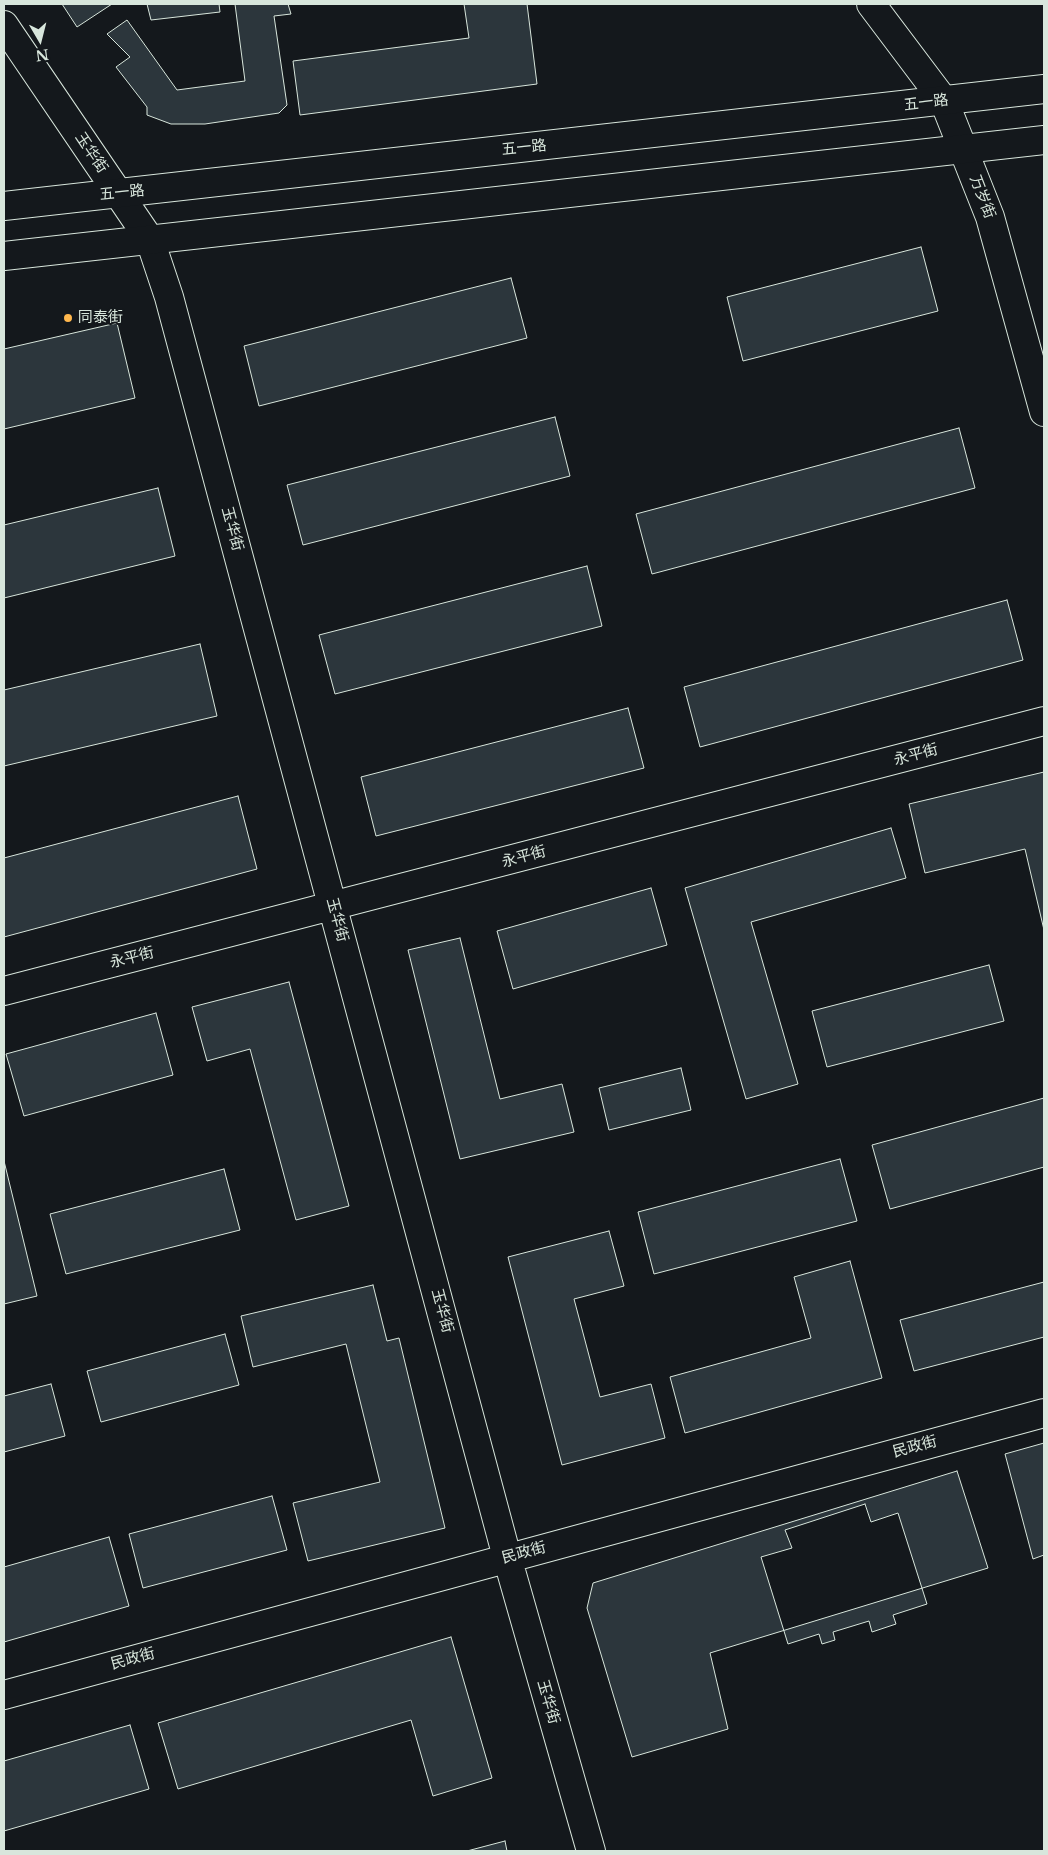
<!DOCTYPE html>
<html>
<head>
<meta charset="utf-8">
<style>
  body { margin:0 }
  #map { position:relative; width:1048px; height:1855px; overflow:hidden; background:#14181c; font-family:"Libre Baskerville",serif }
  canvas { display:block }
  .frame { position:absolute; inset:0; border:5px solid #d8e6dc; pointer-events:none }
  .north { position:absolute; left:15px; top:15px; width:50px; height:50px; -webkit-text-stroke:4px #14181c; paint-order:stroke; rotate:172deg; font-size:14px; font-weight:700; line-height:20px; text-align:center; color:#d8e6dc }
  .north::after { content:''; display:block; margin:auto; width:18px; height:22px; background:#d8e6dc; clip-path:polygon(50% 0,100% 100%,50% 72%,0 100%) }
</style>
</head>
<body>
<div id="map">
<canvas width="1048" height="1855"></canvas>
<div class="frame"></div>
<div class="north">N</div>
</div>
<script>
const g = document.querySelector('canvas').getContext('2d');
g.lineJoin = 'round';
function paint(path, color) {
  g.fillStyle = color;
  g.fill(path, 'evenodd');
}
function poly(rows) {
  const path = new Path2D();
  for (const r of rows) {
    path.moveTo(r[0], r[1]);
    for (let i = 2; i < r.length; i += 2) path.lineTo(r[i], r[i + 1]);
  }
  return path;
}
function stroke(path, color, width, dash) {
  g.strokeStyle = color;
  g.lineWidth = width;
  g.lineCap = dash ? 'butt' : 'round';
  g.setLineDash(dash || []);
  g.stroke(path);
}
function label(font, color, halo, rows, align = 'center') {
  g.font = font + ' "Libre Baskerville","Noto Sans SC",serif';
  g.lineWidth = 4;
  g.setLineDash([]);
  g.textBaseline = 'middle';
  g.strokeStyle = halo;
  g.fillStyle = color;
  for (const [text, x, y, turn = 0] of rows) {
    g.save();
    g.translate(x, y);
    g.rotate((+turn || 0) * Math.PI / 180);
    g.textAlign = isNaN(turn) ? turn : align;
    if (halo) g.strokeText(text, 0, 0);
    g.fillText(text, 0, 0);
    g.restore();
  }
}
const building = poly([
  [62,4,112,4,77,27,62,4],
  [147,4,219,4,220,12,151,20,147,4],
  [235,4,288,4,291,14,274,16,287,105,279,113,205,124,171,124,147,115,147,107,116,67,130,57,107,34,127,20,177,90,245,81,235,4],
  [464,4,527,4,537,84,300,115,293,61,469,38,464,4],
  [921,247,938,311,743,361,727,297,921,247],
  [511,278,527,338,259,406,244,346,511,278],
  [117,323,135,398,4,429,4,349,117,323],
  [555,417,570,476,303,545,287,485,555,417],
  [959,428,975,488,652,574,636,514,959,428],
  [158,488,175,556,4,598,4,525,158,488],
  [587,566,602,626,335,694,319,635,587,566],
  [1007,600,1023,660,700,747,684,687,1007,600],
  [200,644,217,716,4,766,4,690,200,644],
  [628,708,644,768,376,836,361,777,628,708],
  [1044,772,1044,930,1025,849,925,873,909,804,1044,772],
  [238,796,257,869,4,937,4,858,238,796],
  [891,828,906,878,751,922,798,1084,746,1099,685,888,891,828],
  [651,888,667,945,513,989,497,931,651,888],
  [460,938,500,1099,562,1084,574,1132,460,1159,408,950,460,938],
  [989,965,1004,1021,827,1067,812,1011,989,965],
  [289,982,349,1206,296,1220,250,1049,207,1061,192,1007,289,982],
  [156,1013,173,1075,24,1116,6,1054,156,1013],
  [681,1068,691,1110,609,1130,599,1088,681,1068],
  [1044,1098,1044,1167,890,1209,872,1145,1044,1098],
  [840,1159,857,1221,654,1274,638,1212,840,1159],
  [4,1161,37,1296,4,1304,4,1161],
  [224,1169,240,1230,66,1274,50,1214,224,1169],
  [609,1231,624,1286,574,1299,600,1397,651,1384,665,1438,562,1465,508,1257,609,1231],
  [850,1261,882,1378,685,1433,670,1377,811,1338,794,1277,850,1261],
  [1044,1282,1044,1337,914,1371,900,1320,1044,1282],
  [373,1285,387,1341,399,1338,445,1528,308,1561,293,1503,380,1482,346,1344,253,1367,241,1316,373,1285],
  [225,1334,239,1385,101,1422,87,1371,225,1334],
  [51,1384,65,1436,4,1452,4,1396,51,1384],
  [1044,1443,1044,1555,1033,1559,1005,1454,1044,1443],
  [957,1471,988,1568,710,1653,728,1729,632,1757,587,1608,593,1583,957,1471],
  [272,1496,287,1550,143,1588,129,1534,272,1496],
  [865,1504,871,1522,898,1513,927,1604,893,1615,896,1624,872,1632,869,1621,833,1632,835,1640,822,1644,819,1634,788,1644,761,1557,792,1548,785,1530,865,1504],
  [109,1537,129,1606,4,1642,4,1567,109,1537],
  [451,1637,492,1778,433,1796,411,1720,178,1789,158,1723,451,1637],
  [130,1725,149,1789,4,1831,4,1761,130,1725],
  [505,1841,507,1851,467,1851,505,1841]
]);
const minor = poly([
  [4,25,150,240,169,297,507,1557,591,1851],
  [4,991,1044,721],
  [4,1695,1044,1413]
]);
const tertiary = poly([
  [871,4,944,101,990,217,1044,412]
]);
const secondary = poly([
  [4,206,1044,89],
  [4,256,1044,140]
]);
const markers = [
  [68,318,5,"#ffb74d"]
];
const streetNames = [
  ["五一路",926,103,-7],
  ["五一路",524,148,-6],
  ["玉华街",91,153,56],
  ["五一路",122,193,-6],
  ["万岁街",982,197,69],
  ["玉华街",232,529,75],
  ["永平街",916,755,-15],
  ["永平街",524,857,-15],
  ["玉华街",337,920,75],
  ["永平街",132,958,-14],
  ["玉华街",442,1311,75],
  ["民政街",915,1447,-15],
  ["民政街",524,1553,-15],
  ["民政街",133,1659,-15],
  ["玉华街",548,1702,74]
];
const poiNames = [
  ["同泰街",78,318]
];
paint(building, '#2c363c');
stroke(building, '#d8e6dc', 1);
stroke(minor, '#d8e6dc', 30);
stroke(tertiary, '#d8e6dc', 30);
stroke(secondary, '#d8e6dc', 30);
stroke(minor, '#14181c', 28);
stroke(tertiary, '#14181c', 28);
stroke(secondary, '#14181c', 28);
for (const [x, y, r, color] of markers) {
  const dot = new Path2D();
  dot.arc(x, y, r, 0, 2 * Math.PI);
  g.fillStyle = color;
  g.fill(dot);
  stroke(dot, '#14181c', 2);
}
label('15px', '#d8e6dc', '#14181c', streetNames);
label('15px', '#d8e6dc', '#14181c', poiNames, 'left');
</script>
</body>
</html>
